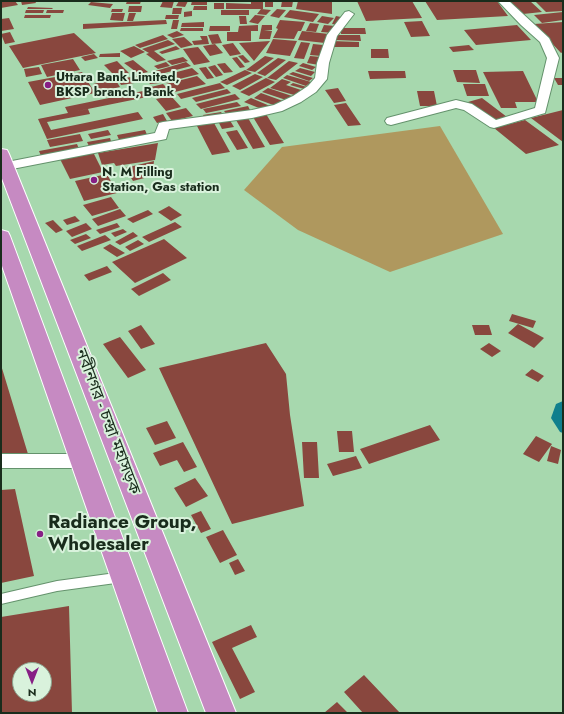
<!DOCTYPE html>
<html>
<head>
<meta charset="utf-8">
<style>
  body { margin:0 }
  #map { position:relative; width:564px; height:714px; overflow:hidden; background:#a7d8ae; font-family:Jost,sans-serif }
  canvas { display:block }
  .frame { position:absolute; inset:0; border:2px solid #192c1c; pointer-events:none }
  .north { position:absolute; left:12px; top:662px; width:40px; height:40px; box-sizing:border-box; background:#d9f2dc; border:1px solid #8ca38f; border-radius:50%; rotate:180deg; font-size:11px; font-weight:700; line-height:16px; text-align:center; color:#192c1c }
  .north::after { content:''; display:block; margin:auto; width:14px; height:18px; background:#871f85; clip-path:polygon(50% 0,100% 100%,50% 72%,0 100%) }
</style>
</head>
<body>
<div id="map">
<canvas width="564" height="714"></canvas>
<div class="frame"></div>
<div class="north">N</div>
</div>
<script>
const g = document.querySelector('canvas').getContext('2d');
g.lineJoin = 'round';
function paint(path, color) {
  g.fillStyle = color;
  g.fill(path, 'evenodd');
}
function poly(rows) {
  const path = new Path2D();
  for (const r of rows) {
    path.moveTo(r[0], r[1]);
    for (let i = 2; i < r.length; i += 2) path.lineTo(r[i], r[i + 1]);
  }
  return path;
}
function stroke(path, color, width, dash) {
  g.strokeStyle = color;
  g.lineWidth = width;
  g.lineCap = dash ? 'butt' : 'round';
  g.setLineDash(dash || []);
  g.stroke(path);
}
function label(font, color, halo, rows, align = 'center') {
  g.font = font + ' Jost,"Noto Sans Bengali",sans-serif';
  g.lineWidth = 4;
  g.setLineDash([]);
  g.textBaseline = 'middle';
  g.strokeStyle = halo;
  g.fillStyle = color;
  for (const [text, x, y, turn = 0] of rows) {
    g.save();
    g.translate(x, y);
    g.rotate((+turn || 0) * Math.PI / 180);
    g.textAlign = isNaN(turn) ? turn : align;
    if (halo) g.strokeText(text, 0, 0);
    g.fillText(text, 0, 0);
    g.restore();
  }
}
const green = poly([
  [440,126,503,234,390,272,298,230,244,190,282,147]
]);
const water = poly([
  [563,401,563,433,560,432,551,418,556,404]
]);
const building = poly([
  [1,1,15,1,18,5,1,8],
  [21,1,35,1,36,3,22,5],
  [127,1,141,1,140,4,126,4],
  [163,1,174,1,172,8,160,7],
  [179,1,188,1,185,7,176,6],
  [192,1,207,1,207,5,191,5],
  [251,1,263,1,263,9,226,9,226,3,251,4],
  [265,1,273,1,273,7,265,7],
  [282,1,293,1,292,7,281,7],
  [298,1,332,1,332,14,296,9],
  [357,1,412,1,422,18,366,21],
  [425,1,497,1,508,16,437,20],
  [508,1,530,1,542,12,523,14],
  [535,1,563,1,563,11,546,12],
  [91,2,113,4,110,8,88,5],
  [214,3,224,3,224,9,214,9],
  [129,6,142,6,141,12,128,12],
  [194,6,207,6,207,10,193,10],
  [28,7,53,8,52,9,27,9],
  [173,8,182,8,181,14,172,14],
  [112,9,123,9,122,12,111,12],
  [261,9,271,10,266,15,257,14],
  [277,9,286,10,279,18,270,16],
  [26,10,44,10,43,13,25,13],
  [47,10,64,10,63,13,46,13],
  [221,10,249,10,249,15,221,15],
  [290,10,319,14,313,22,284,17],
  [192,11,192,16,184,17,184,12],
  [563,12,563,20,542,23,534,15],
  [112,13,125,13,123,21,110,20],
  [129,13,136,13,133,21,127,21],
  [25,15,51,15,50,18,24,18],
  [166,15,179,15,178,19,165,19],
  [255,15,265,16,258,24,249,22],
  [239,16,246,16,247,24,240,24],
  [322,16,334,18,328,24,317,22],
  [336,16,341,17,338,25,332,24],
  [9,18,14,29,1,31,1,19],
  [166,20,167,24,83,29,83,24],
  [173,20,179,20,177,29,171,29],
  [280,20,305,22,301,31,298,31,294,39,273,38,278,29,276,28],
  [422,21,430,36,411,37,404,22],
  [204,22,204,27,181,27,182,23],
  [563,22,563,52,561,53,534,24],
  [310,23,319,24,316,32,306,31],
  [258,25,258,31,251,31,251,41,227,41,227,32,238,32,239,26],
  [262,25,272,25,272,30,264,30,272,31,270,39,259,39],
  [324,25,335,26,333,33,321,32],
  [517,25,531,40,476,45,464,30],
  [210,26,230,26,230,31,209,31],
  [181,28,203,28,203,31,180,31],
  [340,28,365,28,366,34,341,34],
  [177,31,184,35,173,38,167,35],
  [302,31,329,34,325,43,298,40],
  [10,32,15,42,5,44,1,34],
  [74,33,96,53,23,68,9,46],
  [218,34,222,43,212,44,208,35],
  [163,35,168,39,140,48,135,45],
  [335,35,360,35,361,41,335,40],
  [200,36,207,36,209,44,194,45,192,41,202,40],
  [184,37,193,45,181,48,172,39],
  [273,39,297,41,290,56,266,53],
  [168,40,175,44,154,51,166,60,157,62,146,54,149,53,142,49],
  [270,41,254,61,239,43],
  [332,41,359,42,359,47,332,47],
  [301,42,310,43,304,59,294,58],
  [233,43,241,54,230,56,222,45],
  [215,44,223,53,210,56,203,46],
  [313,44,323,45,321,56,310,55],
  [469,45,474,50,453,52,449,47],
  [134,46,145,52,131,58,120,51],
  [176,46,180,49,162,54,159,52],
  [198,47,210,62,194,65,183,49],
  [371,49,388,49,389,58,371,58],
  [120,53,120,57,99,57,100,54],
  [94,54,98,58,85,61,81,57],
  [243,55,250,62,245,63,238,56],
  [265,56,274,58,255,72,246,70],
  [310,56,321,57,319,65,307,63],
  [183,57,188,61,172,65,167,61],
  [237,57,245,67,240,68,232,58],
  [278,58,286,60,265,76,257,73],
  [73,59,80,70,47,77,41,65],
  [133,60,148,72,139,74,124,63],
  [117,61,129,73,116,77,104,65],
  [289,61,298,63,276,80,267,78],
  [166,62,170,66,158,69,154,66],
  [186,62,191,66,157,75,152,72],
  [225,63,233,72,224,73,217,64],
  [303,63,316,67,312,70,299,66],
  [215,65,223,75,216,77,208,67],
  [39,67,42,74,26,77,24,69],
  [206,67,214,78,207,79,199,68],
  [192,68,199,74,164,83,158,77],
  [300,68,315,72,311,76,295,71],
  [245,70,252,73,227,85,220,82],
  [453,70,476,70,480,83,457,82],
  [368,71,405,71,406,78,370,79],
  [523,71,538,102,515,102,517,108,501,108,483,72],
  [82,72,95,93,40,105,28,82],
  [293,72,313,78,309,81,289,74],
  [151,74,160,83,150,84,148,81,121,85,118,79],
  [255,74,263,77,240,90,232,86],
  [287,75,311,82,306,86,283,78],
  [197,76,206,84,175,92,166,84],
  [266,78,275,82,249,96,240,92],
  [554,78,563,78,563,85,558,85],
  [115,79,120,87,98,92,93,84],
  [282,79,291,82,286,85,301,90,294,95,270,88],
  [220,83,225,88,181,99,177,94],
  [293,83,307,87,304,89,290,85],
  [163,84,171,92,159,95,151,87],
  [463,84,485,84,489,96,467,96],
  [268,88,292,96,286,100,262,92],
  [338,88,346,101,334,103,325,90],
  [227,89,231,93,196,102,192,98],
  [148,90,152,96,68,113,65,107],
  [417,91,434,91,437,106,420,106],
  [261,93,283,101,276,106,254,98],
  [235,94,240,99,201,109,196,104],
  [171,96,181,107,166,111,156,99],
  [251,98,270,106,264,110,244,102],
  [482,98,507,117,492,121,468,102],
  [237,102,241,106,206,113,203,109],
  [346,103,361,125,348,126,334,105],
  [248,106,251,112,228,116,224,111],
  [186,108,193,116,172,121,166,113],
  [88,109,90,114,47,122,51,130,138,112,143,119,47,139,38,119],
  [563,110,563,142,531,118],
  [221,112,224,116,205,120,203,115],
  [163,114,167,121,157,123,153,117],
  [266,114,284,143,270,145,253,117],
  [248,118,265,147,253,149,236,120],
  [229,119,234,127,222,129,218,121],
  [525,120,559,145,526,154,494,128],
  [214,123,230,152,212,155,197,126],
  [108,130,111,135,91,139,88,134],
  [145,130,148,137,120,142,117,135],
  [237,130,248,148,237,150,226,132],
  [80,134,83,141,50,147,47,140],
  [110,138,112,144,90,148,87,142],
  [158,143,155,160,116,166,114,163,102,165,98,153],
  [77,144,79,149,41,156,39,151],
  [93,152,103,172,70,179,60,159],
  [154,161,153,169,156,175,133,181,125,168],
  [107,174,117,193,84,201,75,181],
  [111,197,119,208,92,216,83,205],
  [169,206,182,215,171,221,158,212],
  [120,209,126,216,98,226,92,219],
  [148,210,153,214,133,223,127,219],
  [75,216,80,221,67,225,63,220],
  [53,220,63,230,56,233,45,223],
  [175,222,182,227,149,242,142,237],
  [86,223,92,229,72,237,66,231],
  [117,223,120,227,100,234,96,230],
  [123,229,127,232,115,237,111,233],
  [133,232,138,236,120,245,115,242],
  [86,234,91,238,75,244,70,240],
  [105,235,111,240,82,251,77,246],
  [164,239,187,258,135,283,112,262],
  [138,240,144,244,130,251,125,247],
  [110,244,125,253,117,257,103,248],
  [107,266,112,272,89,281,84,275],
  [163,273,171,280,139,296,131,289],
  [512,314,536,321,533,328,509,321],
  [518,324,544,338,534,348,508,333],
  [141,325,155,344,141,349,128,331],
  [472,325,489,325,492,335,475,335],
  [120,337,146,370,128,378,103,344],
  [266,343,286,374,290,415,304,506,232,524,159,368],
  [489,343,501,351,492,357,480,349],
  [1,365,28,454,1,454],
  [532,369,544,376,538,382,525,375],
  [167,421,176,438,155,445,146,428],
  [430,425,440,440,369,464,360,449],
  [337,431,352,431,354,452,339,452],
  [536,436,552,444,539,462,523,454],
  [183,442,197,467,184,472,177,460,160,466,153,453],
  [302,442,317,442,319,478,304,478],
  [551,446,561,450,558,464,547,461],
  [356,456,362,468,333,476,327,464],
  [195,478,208,496,186,507,174,488],
  [15,489,34,576,1,583,1,490],
  [201,511,211,529,201,533,191,515],
  [223,530,237,555,220,563,206,537],
  [238,559,245,571,235,575,229,563],
  [69,606,72,713,1,713,1,617],
  [20,670,44,670,44,694,20,694],
  [251,625,257,637,232,648,255,692,240,699,212,642],
  [364,675,400,713,363,713,344,692],
  [337,702,348,713,324,713]
]);
const service = poly([
  [123,572,127,574,129,577,127,580,123,582,57,591,1,604,1,594,57,581,123,572]
]);
const minor = poly([
  [498,1,509,1,549,38,559,58,545,113,494,128,490,127,464,110,456,108,391,125,387,124,385,121,387,118,456,100,472,104,496,120,535,108,547,58,540,42,521,25,498,1],
  [349,11,354,14,337,36,329,63,327,79,316,92,301,102,282,111,252,118,169,129,166,139,161,140,7,170,1,167,2,163,7,162,155,133,159,123,163,122,252,110,274,105,293,96,308,86,315,78,317,63,327,35,345,12,349,11],
  [1,454,82,454,89,456,92,461,89,466,82,468,1,468,1,454]
]);
const trunk = poly([
  [1,149,7,150,9,154,236,713,206,713,1,176,1,149],
  [1,230,8,232,10,236,188,713,158,713,1,263,1,230]
]);
const markers = [
  [48,85,4,"#871f85"],
  [94,180,4,"#871f85"],
  [40,534,4,"#871f85"]
];
const farPoinames = [
  ["Uttara Bank Limited,",56,78],
  ["BKSP branch, Bank",56,93],
  ["N. M Filling",102,173],
  ["Station, Gas station",102,188]
];
const streetNames = [
  ["নবীনগর - চন্দ্রা মহাসড়ক",107,422,69]
];
const nearPoinames = [
  ["Radiance Group,",48,523],
  ["Wholesaler",48,545]
];
paint(green, '#af985e');
paint(water, '#107f8d');
paint(building, '#89473e');
stroke(service, '#64926c', 2);
stroke(minor, '#64926c', 2);
stroke(trunk, '#fff', 2);
paint(service, '#fff');
paint(minor, '#fff');
paint(trunk, '#c68ac2');
for (const [x, y, r, color] of markers) {
  const dot = new Path2D();
  dot.arc(x, y, r, 0, 2 * Math.PI);
  g.fillStyle = color;
  g.fill(dot);
  stroke(dot, '#d9f2dc', 1.5);
}
label('bold 13px', '#192c1c', '#d9f2dc', farPoinames, 'left');
label('16px', '#192c1c', '#d9f2dc', streetNames);
label('bold 19px', '#192c1c', '#d9f2dc', nearPoinames, 'left');
</script>
</body>
</html>
